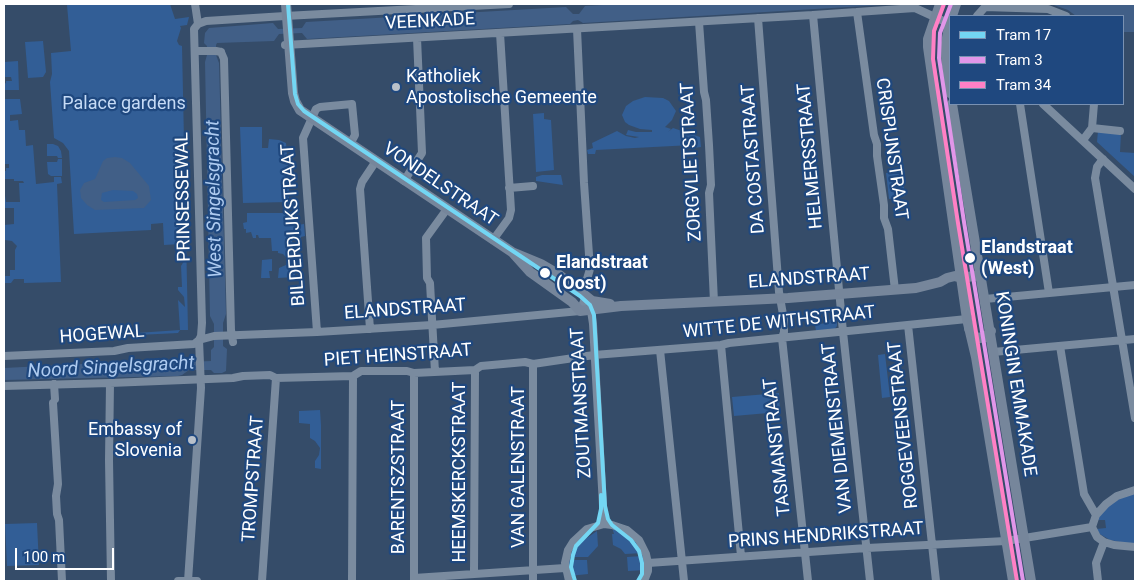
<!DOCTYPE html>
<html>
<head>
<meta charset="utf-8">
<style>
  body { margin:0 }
  #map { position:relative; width:1139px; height:585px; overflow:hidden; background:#354c69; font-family:Roboto,sans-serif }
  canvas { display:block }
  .frame { position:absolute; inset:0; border:5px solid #fff; pointer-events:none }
  .legend { position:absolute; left:949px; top:15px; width:175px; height:90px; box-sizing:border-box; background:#1f487f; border:1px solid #7991b2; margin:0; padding:6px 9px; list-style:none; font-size:15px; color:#fff }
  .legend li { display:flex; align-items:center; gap:10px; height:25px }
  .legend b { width:25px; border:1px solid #7991b2 }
  .scale { position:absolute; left:15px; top:548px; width:99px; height:22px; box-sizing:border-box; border:2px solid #fff; border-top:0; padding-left:6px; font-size:15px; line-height:18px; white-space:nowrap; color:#fff; -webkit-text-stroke:4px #1f487f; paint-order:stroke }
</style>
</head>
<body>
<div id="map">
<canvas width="1139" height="585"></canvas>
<div class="frame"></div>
<ul class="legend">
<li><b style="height:6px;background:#73d6f3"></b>Tram 17</li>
<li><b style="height:6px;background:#e196e9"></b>Tram 3</li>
<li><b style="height:6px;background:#ff80c5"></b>Tram 34</li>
</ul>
<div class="scale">100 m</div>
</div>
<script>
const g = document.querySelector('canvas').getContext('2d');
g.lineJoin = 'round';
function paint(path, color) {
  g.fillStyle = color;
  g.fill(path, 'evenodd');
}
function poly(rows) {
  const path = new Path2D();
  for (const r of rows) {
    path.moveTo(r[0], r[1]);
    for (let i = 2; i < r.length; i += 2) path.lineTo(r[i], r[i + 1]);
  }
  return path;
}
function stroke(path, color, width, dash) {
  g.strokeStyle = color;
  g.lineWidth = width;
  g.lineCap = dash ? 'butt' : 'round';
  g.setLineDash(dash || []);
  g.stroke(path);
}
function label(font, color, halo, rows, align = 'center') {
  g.font = font + ' Roboto,sans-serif';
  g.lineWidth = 4.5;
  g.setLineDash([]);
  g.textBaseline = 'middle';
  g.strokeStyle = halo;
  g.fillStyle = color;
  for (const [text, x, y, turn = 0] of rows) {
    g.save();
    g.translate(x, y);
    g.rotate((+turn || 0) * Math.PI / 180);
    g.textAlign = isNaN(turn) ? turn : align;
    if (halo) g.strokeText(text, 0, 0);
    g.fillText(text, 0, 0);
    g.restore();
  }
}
const green = poly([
  [81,4,170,4,175,19,189,17,187,25,180,26,181,28,177,41,179,45,182,46,188,330,180,330,178,333,138,335,136,333,180,330,178,300,185,307,184,297,178,290,178,287,182,287,181,266,184,261,183,249,180,244,164,245,163,223,151,224,151,230,74,234,69,151,63,143,54,138,50,82,52,74,51,53,71,51,67,5],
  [43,41,46,72,43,77,28,78,25,42],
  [4,59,4,62,18,61,19,90,4,90,4,84,6,83,6,81,12,81,11,77,4,77],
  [645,97,663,98,669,101,676,111,672,120,665,127,671,129,668,132,673,128,700,137,701,147,693,148,692,145,596,150,595,154,588,154,587,150,593,148,592,143,617,131,626,136,635,138,639,137,626,135,628,130,636,132,652,132,652,130,640,129,629,125,625,122,622,115,626,106,633,101],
  [4,99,20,99,22,114,10,115,10,121,18,120,19,130,25,130,26,146,33,145,36,184,54,182,54,177,61,177,62,183,57,184,61,282,24,283,24,279,14,279,11,283,4,283,4,276,10,276,10,270,15,270,15,250,17,246,12,241,5,240,4,225,14,224,14,208,4,208,4,189,6,202,20,202,19,183,24,183,23,181,14,181,14,179,4,179,4,171,6,171,6,168,9,168,9,164,4,164],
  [544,113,544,119,551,120,554,170,536,172,533,114],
  [240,127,262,127,262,148,268,148,269,139,279,140,286,143,289,177,289,202,243,203],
  [1098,131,1121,133,1120,152,1135,153,1135,177,1097,142],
  [47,144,53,144,58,146,61,151,62,158,58,158,57,156,47,156],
  [58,159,62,159,62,176,51,176,48,174,47,162,57,162],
  [902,171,905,196,889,199,886,173],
  [542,175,561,175,563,185,536,181,536,177],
  [247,213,288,213,288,217,295,216,298,225,304,224,305,236,301,237,301,239,292,240,295,277,278,278,279,268,286,265,286,257,283,254,278,253,278,251,272,251,271,238,259,238,258,235,256,235,256,238,253,238,251,232,246,233,246,229,244,229,243,223,247,222],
  [272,259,272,271,269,271,270,278,261,278,262,260],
  [832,318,837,318,837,326,834,330,816,331,815,325,825,323],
  [885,354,890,397,882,398,878,355],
  [779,393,780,412,734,416,732,397],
  [320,410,321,425,321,469,315,468,315,461,319,455,320,448,315,441,310,438,310,424,299,423,299,411],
  [1135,493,1135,545,1110,540,1098,533,1096,529,1106,528,1105,520,1096,520,1104,508,1123,496],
  [37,523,39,565,7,566,5,524],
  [612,527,617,527,634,538,643,553,625,554,621,549,613,545,612,534,614,534],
  [597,531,598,546,588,557,569,557,581,537,584,540],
  [642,556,644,557,645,570,628,571,627,557],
  [568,560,587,560,588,574,569,576]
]);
const water = poly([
  [620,4,898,4,583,23,578,20,573,21,570,24,307,39,302,33,279,34,274,41,217,43,216,45,216,55,219,63,226,314,223,323,223,346,227,349,226,371,222,373,214,373,211,370,189,370,182,375,178,376,4,380,4,368,180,359,188,362,211,361,211,350,214,347,214,324,210,316,205,62,207,55,207,46,204,43,205,33,209,28,273,23,278,29,302,28,306,22,566,7,573,14,579,14,585,6],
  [1051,4,1135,4,1135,32,1123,32,1123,16,1076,16,1068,10],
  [115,157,122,158,130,163,149,186,151,200,144,208,95,210,87,205,81,198,80,190,84,183,95,179,103,161,107,158],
  [113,190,133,191,137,194,138,198,135,200,104,202,101,200,102,193]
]);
const street = poly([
  [195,4,198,24],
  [857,12,874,135,877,144,877,156,884,205,884,218,888,229,895,290],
  [813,15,843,332,870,581],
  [977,16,985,7,1048,9,1066,16],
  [758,18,779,292,784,320,784,332,782,338,808,581],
  [699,22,704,92,706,100,709,145,711,185,709,193,714,302],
  [198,24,206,21,285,16,509,4],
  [285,45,813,15,915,8,950,24],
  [195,51,216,51,221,52],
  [221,52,224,59,231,330,233,342],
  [1020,104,1049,293],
  [1043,104,1135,189],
  [1092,128,1120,131],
  [1083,140,1092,128,1094,104],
  [1103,159,1097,167,1095,178,1135,418],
  [404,181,422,153,417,38],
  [509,188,533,186],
  [493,240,509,218,511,210,500,33],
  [577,288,587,279,590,269,584,183,577,29],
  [985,299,1135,285],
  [591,311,593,324,604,524],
  [908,325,936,581],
  [370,329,360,189,362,182,376,161],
  [317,332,303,138,316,109,320,107,352,104,355,135,350,144],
  [721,345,741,556],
  [1060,346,1084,494,1096,515],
  [660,350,684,581],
  [993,352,1135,339],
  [4,356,114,351,128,348,194,344,199,340,214,336,317,332,432,325,580,311,586,296],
  [533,364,533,581],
  [435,372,430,283,427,278,426,238,447,209],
  [110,383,109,460,111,581],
  [54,384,55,399],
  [4,386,110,383,233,378,243,376,270,375,276,378,353,376,361,371,407,371,414,373,475,370,481,366,525,362,533,364,594,355,721,345,729,343,967,319],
  [53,403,58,484,56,496,57,514,59,520,62,581],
  [1135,490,1117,496,1106,504,1096,515,1092,527,1097,537,1104,542,1114,545,1135,547],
  [648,563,867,548,1006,541,1092,527],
  [474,574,475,370],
  [414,578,565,568],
  [178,581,197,581],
  [188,581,201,388,199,340,201,336,202,323,194,29,198,24],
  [262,581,276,378],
  [352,581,353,376],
  [414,581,414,373],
  [569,581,565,563,568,550,573,542,587,529,604,524,612,525,627,530,639,540,646,554,648,563,648,571,644,581],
  [1098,581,1096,563,1104,542]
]);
const secondary = poly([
  [286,4,293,93,295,101,300,110,512,252,541,264,558,274,592,301,610,304],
  [940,4,928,39,928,47,967,319,976,357,1013,581],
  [952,16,956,4],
  [950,22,945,48,950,93],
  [952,104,1031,581],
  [512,252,530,272,572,302,580,311,621,306,788,298,916,288,940,282,947,278,955,276,961,278,980,275],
  [969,329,975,337,980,338,985,337,991,331]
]);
const tram1 = poly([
  [288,4,295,94,298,104,304,111,580,296,590,305,594,315,605,506,608,519,612,525,631,540,639,551,642,563,642,574,638,581],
  [575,581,571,567,573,555,576,546,598,523,601,509,601,495]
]);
const tram2 = poly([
  [951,4,940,33,939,58,964,222,1023,581]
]);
const tram3 = poly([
  [944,4,934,31,933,59,958,223,1017,581]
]);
const markers = [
  [396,87,5,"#b8c0ca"],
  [970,258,6,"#fff"],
  [545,273,6,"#fff"],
  [192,440,5,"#b8c0ca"]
];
const streetNames = [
  ["VEENKADE",430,22,-3],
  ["CRISPIJNSTRAAT",891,149,82],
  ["HELMERSSTRAAT",811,156,-95],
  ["DA COSTASTRAAT",754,159,-94],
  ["ZORGVLIETSTRAAT",692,162,-93],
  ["VONDELSTRAAT",440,185,34],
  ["PRINSESSEWAL",184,197,-91],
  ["BILDERDIJKSTRAAT",294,225,-94],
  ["ELANDSTRAAT",809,279,-4],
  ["ELANDSTRAAT",405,310,-4],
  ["WITTE DE WITHSTRAAT",779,323,-6],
  ["HOGEWAL",102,335,-4],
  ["PIET HEINSTRAAT",398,356,-4],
  ["KONINGIN EMMAKADE",1015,384,81],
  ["ZOUTMANSTRAAT",582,403,-93],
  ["ROGGEVEENSTRAAT",904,425,-96],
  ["VAN DIEMENSTRAAT",838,428,-96],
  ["TASMANSTRAAT",778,447,-96],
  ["VAN GALENSTRAAT",519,467,-90],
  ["HEEMSKERCKSTRAAT",460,472,-90],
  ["BARENTSZSTRAAT",399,477,-90],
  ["TROMPSTRAAT",254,479,-86],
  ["PRINS HENDRIKSTRAAT",826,536,-4]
];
const poiNames = [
  ["Katholiek",406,77],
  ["Apostolische Gemeente",406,98],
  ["Embassy of",182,430,"right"],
  ["Slovenia",182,451,"right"]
];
const parkNames = [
  ["Palace gardens",124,104]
];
const stopNames = [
  ["Elandstraat",981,248],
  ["(West)",981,269],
  ["Elandstraat",556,263],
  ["(Oost)",556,284]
];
const waterNames = [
  ["West Singelsgracht",215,199,-91],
  ["Noord Singelsgracht",111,368,-3]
];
paint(green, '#325e96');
paint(water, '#415f87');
stroke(street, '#7a8b9f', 8);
stroke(secondary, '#76869b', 10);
stroke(tram1, '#73d6f3', 4);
stroke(tram2, '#e196e9', 4);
stroke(tram3, '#ff80c5', 4);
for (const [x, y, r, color] of markers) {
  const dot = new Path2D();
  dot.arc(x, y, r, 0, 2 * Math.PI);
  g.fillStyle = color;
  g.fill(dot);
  stroke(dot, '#1f487f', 2);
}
label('18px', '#fff', '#1f487f', streetNames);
label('18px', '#fff', '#1f487f', poiNames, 'left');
label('18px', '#c6dbf6', '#1f487f', parkNames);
label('bold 18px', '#fff', '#1f487f', stopNames, 'left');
label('italic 19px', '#aecbf0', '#1f487f', waterNames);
</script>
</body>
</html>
